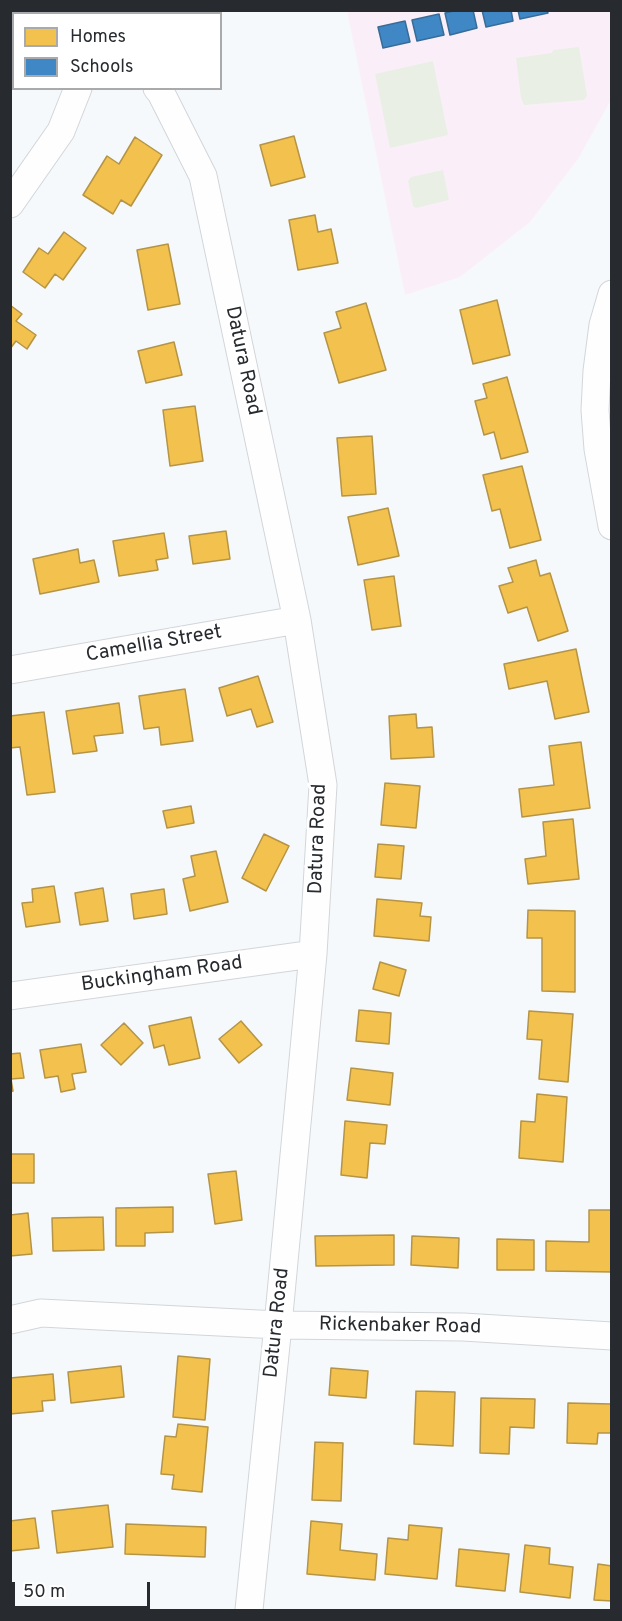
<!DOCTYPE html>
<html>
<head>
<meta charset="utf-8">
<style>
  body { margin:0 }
  #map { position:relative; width:622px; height:1621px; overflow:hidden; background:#f6f9fc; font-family:Overpass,sans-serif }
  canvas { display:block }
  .frame { position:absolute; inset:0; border:12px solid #272b2f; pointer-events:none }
  .legend { position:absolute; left:12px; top:12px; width:210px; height:78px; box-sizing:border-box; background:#fff; border:2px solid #a9aaac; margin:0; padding:8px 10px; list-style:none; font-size:18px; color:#272b2f }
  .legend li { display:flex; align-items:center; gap:12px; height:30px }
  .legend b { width:30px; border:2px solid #a9aaac }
  .scale { position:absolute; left:12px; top:1582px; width:138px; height:27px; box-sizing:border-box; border:3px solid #272b2f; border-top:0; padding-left:8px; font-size:18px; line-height:21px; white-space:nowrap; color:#272b2f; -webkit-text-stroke:4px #fff; paint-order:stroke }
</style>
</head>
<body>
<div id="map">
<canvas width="622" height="1621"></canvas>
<div class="frame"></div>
<ul class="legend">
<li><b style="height:16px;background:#f2c14e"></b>Homes</li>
<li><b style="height:16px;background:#3f88c5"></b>Schools</li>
</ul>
<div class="scale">50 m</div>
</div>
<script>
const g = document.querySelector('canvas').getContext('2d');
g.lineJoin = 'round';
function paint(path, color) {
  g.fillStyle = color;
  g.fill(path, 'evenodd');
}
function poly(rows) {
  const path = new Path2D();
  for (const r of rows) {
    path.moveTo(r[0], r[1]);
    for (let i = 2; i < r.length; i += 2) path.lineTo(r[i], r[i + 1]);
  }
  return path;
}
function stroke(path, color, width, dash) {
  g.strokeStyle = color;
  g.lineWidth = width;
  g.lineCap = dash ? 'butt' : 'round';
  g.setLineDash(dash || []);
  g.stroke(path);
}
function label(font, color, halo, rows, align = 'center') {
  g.font = font + ' Overpass,sans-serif';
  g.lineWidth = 6;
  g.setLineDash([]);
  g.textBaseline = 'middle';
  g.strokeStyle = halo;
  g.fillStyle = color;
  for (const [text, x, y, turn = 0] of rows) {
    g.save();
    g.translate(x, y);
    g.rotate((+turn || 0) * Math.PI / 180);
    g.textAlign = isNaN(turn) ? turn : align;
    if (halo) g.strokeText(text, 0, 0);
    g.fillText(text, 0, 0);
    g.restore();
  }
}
const education = poly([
  [347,11,611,11,611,100,578,159,530,222,460,277,405,295]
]);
const green = poly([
  [579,47,587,96,584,100,524,105,521,98,516,58,552,53,553,50],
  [433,61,448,135,390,148,375,74],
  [443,170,449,200,416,208,413,206,408,181,411,177]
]);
const homes = poly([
  [294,136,305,177,271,186,260,145,294,136],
  [135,137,162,155,131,206,121,200,113,214,83,195,107,156,119,164,135,137],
  [315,215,318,232,331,229,338,263,298,270,289,220,315,215],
  [64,232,86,248,63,280,55,274,45,288,23,272,39,248,48,254,64,232],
  [168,244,180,304,148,310,137,250,168,244],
  [497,300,510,355,473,364,460,310,497,300],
  [366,303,386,370,339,383,324,333,341,328,336,312,366,303],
  [10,305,22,314,16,321,36,335,27,349,16,341,10,349,10,305],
  [174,342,182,375,146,383,138,351,174,342],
  [507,377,528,452,501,459,494,432,484,435,475,401,487,398,483,384,507,377],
  [195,406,203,461,170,466,163,410,195,406],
  [372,436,376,494,342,496,337,438,372,436],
  [522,466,541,540,510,548,500,509,492,511,483,475,522,466],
  [388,508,399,556,358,565,348,517,388,508],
  [226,531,230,559,193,564,189,536,226,531],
  [164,533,168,558,156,560,158,570,119,576,113,541,164,533],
  [78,549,80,563,94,560,99,582,40,594,33,559,78,549],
  [536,560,540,576,550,573,568,631,538,641,527,607,508,613,499,586,513,582,508,568,536,560],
  [394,576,401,626,372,630,364,580,394,576],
  [576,649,589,712,555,719,547,681,509,689,504,664,576,649],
  [258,676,273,722,257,727,251,709,227,716,219,688,258,676],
  [185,689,193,741,161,745,159,727,144,729,139,696,185,689],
  [119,703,123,733,94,736,97,751,73,754,66,711,119,703],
  [44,712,55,792,27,795,20,747,10,748,10,716,44,712],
  [416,714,417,728,432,727,434,757,391,759,389,716,416,714],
  [581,742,590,808,522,817,519,789,554,785,549,746,581,742],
  [385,783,420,786,416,828,381,825,385,783],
  [191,806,194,823,167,828,163,811,191,806],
  [573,819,579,879,528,884,525,859,546,856,543,822,573,819],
  [264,834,289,846,266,891,242,878,264,834],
  [378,844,404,846,401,879,375,877,378,844],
  [216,851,228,902,190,911,183,879,195,876,191,856,216,851],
  [54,886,60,922,26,927,22,903,33,902,32,889,54,886],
  [103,888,108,921,80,925,75,893,103,888],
  [164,889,167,914,134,919,131,894,164,889],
  [377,899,422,903,420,916,431,917,429,941,374,936,377,899],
  [528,910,575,911,575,992,542,991,542,938,527,938,528,910],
  [380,962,406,970,399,996,373,989,380,962],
  [359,1010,391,1013,389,1044,356,1041,359,1010],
  [529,1011,573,1014,568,1082,539,1079,542,1040,527,1039,529,1011],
  [191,1017,200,1058,169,1065,164,1045,154,1048,149,1026,191,1017],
  [241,1021,262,1045,239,1063,219,1039,241,1021],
  [124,1023,143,1043,121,1065,101,1045,124,1023],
  [81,1044,86,1072,72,1074,75,1089,61,1092,58,1076,45,1078,40,1050,81,1044],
  [20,1053,24,1078,11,1079,13,1091,10,1092,10,1054,20,1053],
  [351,1068,393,1073,390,1105,347,1100,351,1068],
  [537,1094,567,1097,563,1162,519,1158,521,1121,535,1122,537,1094],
  [345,1121,387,1125,385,1144,370,1143,367,1178,341,1175,345,1121],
  [10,1154,34,1154,34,1183,10,1183,10,1154],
  [236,1171,242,1220,215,1224,208,1174,236,1171],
  [173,1207,173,1232,145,1233,145,1246,116,1246,116,1208,173,1207],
  [589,1210,612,1210,612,1272,546,1271,546,1241,589,1242,589,1210],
  [28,1213,32,1254,10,1256,10,1215,28,1213],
  [103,1217,104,1250,53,1251,52,1218,103,1217],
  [394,1235,394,1265,316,1266,315,1236,394,1235],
  [412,1236,459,1238,458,1268,411,1265,412,1236],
  [497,1239,534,1240,534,1270,497,1270,497,1239],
  [178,1356,210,1359,205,1420,173,1417,178,1356],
  [121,1366,124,1397,71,1403,68,1372,121,1366],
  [331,1368,368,1371,366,1398,329,1395,331,1368],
  [53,1374,55,1400,42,1401,43,1411,10,1414,10,1378,53,1374],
  [416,1391,455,1392,453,1446,414,1444,416,1391],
  [481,1398,535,1399,534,1428,510,1427,509,1454,480,1453,481,1398],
  [568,1403,612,1404,612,1433,598,1433,597,1444,567,1443,568,1403],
  [178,1424,208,1427,202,1492,172,1489,174,1475,161,1474,165,1436,176,1437,178,1424],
  [315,1442,343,1443,341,1501,312,1500,315,1442],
  [108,1505,113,1547,57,1553,52,1511,108,1505],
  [35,1518,39,1548,10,1551,10,1521,35,1518],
  [311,1521,342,1524,340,1550,377,1554,375,1580,307,1574,311,1521],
  [126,1524,206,1527,205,1557,125,1554,126,1524],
  [409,1525,442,1528,437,1579,385,1574,388,1538,408,1540,409,1525],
  [525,1545,550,1548,549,1564,573,1567,570,1598,520,1592,525,1545],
  [459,1549,509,1554,505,1591,456,1586,459,1549],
  [598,1564,612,1566,612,1601,594,1600,598,1564]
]);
const schools = poly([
  [458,10,473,10,477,28,450,35,445,13,458,10],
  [482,10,511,10,513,21,486,27,482,10],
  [518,10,547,10,548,13,520,19,518,10],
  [439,14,444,35,417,41,412,20,439,14],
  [405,21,410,42,383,48,378,27,405,21]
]);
const minor = poly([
  [33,10,41,14],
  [104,14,105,10],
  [157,88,161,93,203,176,297,620,323,785,313,954,278,1325,249,1610],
  [10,204,61,131,78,88],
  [612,294,603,325,597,371,595,410,598,449,612,526],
  [10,670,297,620],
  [10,996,313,954],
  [10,1320,41,1313,278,1325,463,1327,612,1336]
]);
const streetNames = [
  ["Datura Road",242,361,78],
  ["Camellia Street",154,645,-10],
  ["Datura Road",319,839,-88],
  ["Buckingham Road",162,975,-8],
  ["Datura Road",278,1323,-84],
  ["Rickenbaker Road",400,1327,1]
];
paint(education, '#faeff8');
paint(green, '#e9efe4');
paint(homes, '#f2c14e');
stroke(homes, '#b59445', 1.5);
paint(schools, '#3f88c5');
stroke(schools, '#386c98', 1.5);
stroke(minor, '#d2d6d9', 29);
stroke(minor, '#fefeff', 27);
label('20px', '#272b2f', '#fff', streetNames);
</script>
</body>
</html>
